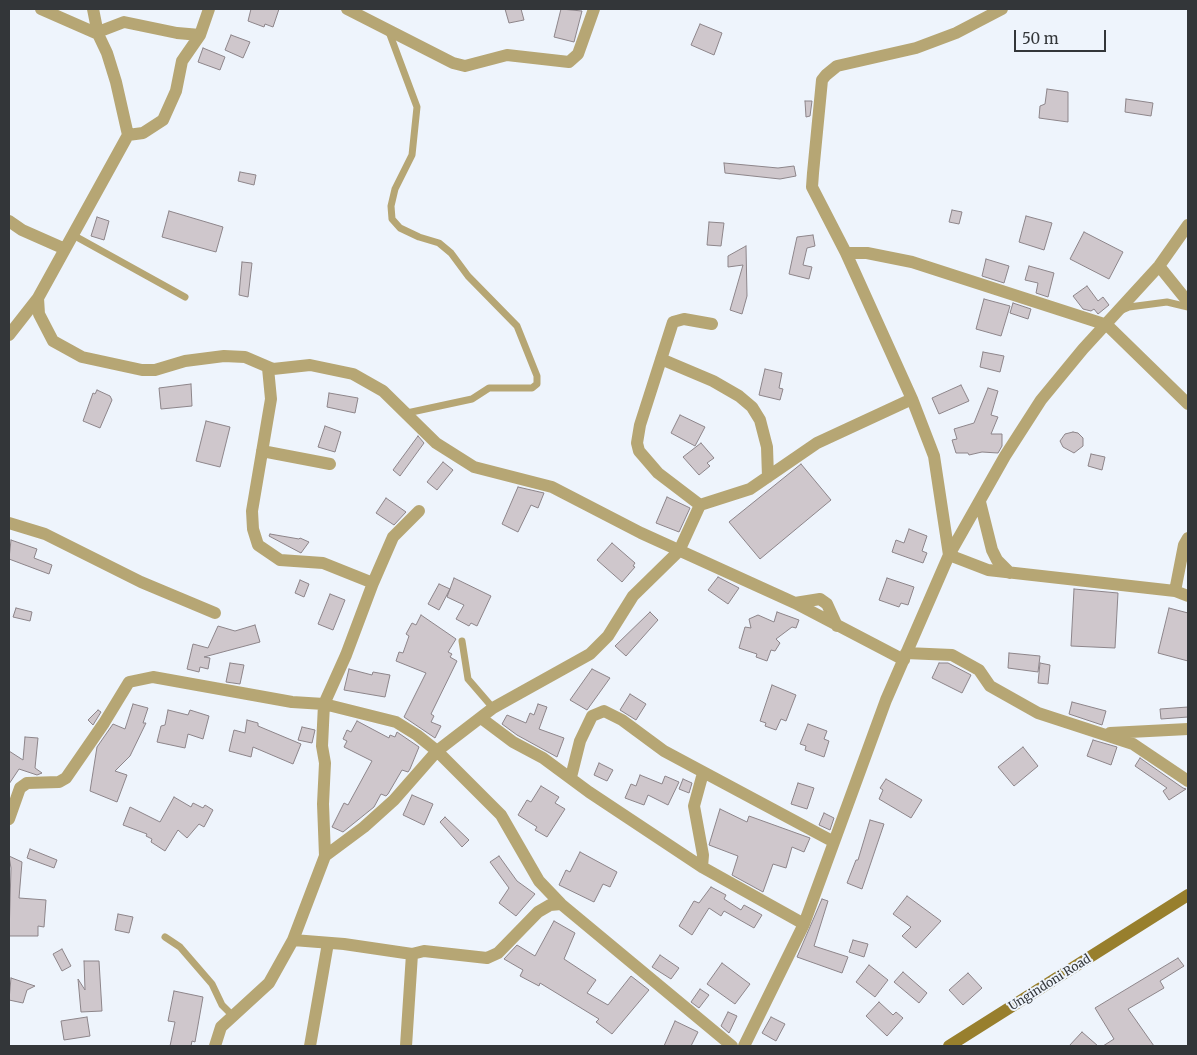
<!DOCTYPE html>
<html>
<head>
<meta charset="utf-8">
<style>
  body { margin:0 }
  #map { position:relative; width:1197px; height:1055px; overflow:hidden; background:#eef4fc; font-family:Merriweather,serif }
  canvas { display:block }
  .frame { position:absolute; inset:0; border:10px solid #333639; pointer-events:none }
  .scale { position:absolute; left:1014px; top:30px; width:92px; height:22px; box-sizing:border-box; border:2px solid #333639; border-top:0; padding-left:6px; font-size:15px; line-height:18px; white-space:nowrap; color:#333639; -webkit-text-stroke:4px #eef4fc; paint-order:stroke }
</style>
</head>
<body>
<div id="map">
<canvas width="1197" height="1055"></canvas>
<div class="frame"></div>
<div class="scale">50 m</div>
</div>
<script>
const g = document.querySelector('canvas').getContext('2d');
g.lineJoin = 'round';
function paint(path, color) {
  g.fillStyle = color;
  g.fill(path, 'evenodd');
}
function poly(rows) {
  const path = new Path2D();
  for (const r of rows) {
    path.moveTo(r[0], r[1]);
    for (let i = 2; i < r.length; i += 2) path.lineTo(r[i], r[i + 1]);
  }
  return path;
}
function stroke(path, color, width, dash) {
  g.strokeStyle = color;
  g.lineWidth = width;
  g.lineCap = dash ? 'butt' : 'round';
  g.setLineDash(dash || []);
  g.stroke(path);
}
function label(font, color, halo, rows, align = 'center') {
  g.font = font + ' Merriweather,serif';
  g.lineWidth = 4;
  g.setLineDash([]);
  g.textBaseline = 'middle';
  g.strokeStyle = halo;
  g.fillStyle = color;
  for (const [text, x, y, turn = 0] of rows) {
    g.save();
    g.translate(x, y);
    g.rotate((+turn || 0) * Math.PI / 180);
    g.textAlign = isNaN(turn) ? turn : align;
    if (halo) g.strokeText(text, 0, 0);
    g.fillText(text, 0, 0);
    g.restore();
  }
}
const building = poly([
  [251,9,279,9,273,27,265,24,264,27,248,21,251,9],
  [505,9,521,9,524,20,509,23,505,9],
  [561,9,582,11,574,42,554,37,561,9],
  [700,24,722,33,714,55,691,45,700,24],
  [231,35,250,42,243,58,225,50,231,35],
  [203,48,225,57,220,70,198,62,203,48],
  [1047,89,1068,92,1068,122,1039,118,1040,106,1045,104,1047,89],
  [1126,99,1153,103,1151,116,1125,112,1126,99],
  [805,101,812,101,810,116,806,117,805,101],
  [724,163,778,168,794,166,796,176,780,179,725,173,724,163],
  [240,172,256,175,254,185,238,181,240,172],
  [952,210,962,212,959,224,949,222,952,210],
  [169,211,223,227,216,252,162,237,169,211],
  [1026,216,1052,223,1044,250,1019,242,1026,216],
  [97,217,109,221,104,240,91,236,97,217],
  [709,222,724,223,721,246,707,245,709,222],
  [1084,232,1123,252,1109,279,1070,259,1084,232],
  [813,235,815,246,807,248,803,265,812,267,809,279,789,274,797,237,813,235],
  [746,246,747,296,742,314,730,310,743,265,728,267,728,256,746,246],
  [986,259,1009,266,1004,283,982,276,986,259],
  [242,262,252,263,248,297,239,295,242,262],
  [1029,266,1054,273,1048,297,1036,293,1038,283,1025,280,1029,266],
  [1087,286,1098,301,1103,297,1109,305,1098,314,1094,309,1091,311,1083,309,1073,296,1087,286],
  [984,299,1010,306,1001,336,976,329,984,299],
  [1013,303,1031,309,1028,319,1010,313,1013,303],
  [983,352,1004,356,1000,372,980,367,983,352],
  [765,369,782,373,779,388,783,389,780,400,759,395,765,369],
  [191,384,192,406,161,409,159,388,191,384],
  [961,385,969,401,939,414,932,398,961,385],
  [988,388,998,391,991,415,998,417,991,434,1002,434,1002,446,998,453,982,452,969,455,968,453,956,453,952,440,957,439,954,429,974,423,988,388],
  [97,390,110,396,112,400,100,428,83,421,93,393,95,394,97,390],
  [329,393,358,398,355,413,327,407,329,393],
  [680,415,705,427,695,446,671,433,680,415],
  [206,421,230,427,220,467,196,461,206,421],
  [325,426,341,432,335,452,318,447,325,426],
  [1073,432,1078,433,1083,438,1083,446,1074,453,1063,447,1060,441,1065,434,1073,432],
  [418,436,424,443,400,476,393,470,418,436],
  [701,443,714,458,707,463,710,466,699,475,683,457,701,443],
  [1091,454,1105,457,1102,470,1088,466,1091,454],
  [443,462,453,470,437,490,427,482,443,462],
  [801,464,831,500,760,559,729,522,801,464],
  [518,487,544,493,538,508,531,505,518,532,502,524,518,487],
  [667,497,690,508,679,532,656,523,667,497],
  [386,498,406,512,394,525,376,513,386,498],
  [909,529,927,536,922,551,927,553,923,563,892,552,896,540,904,543,909,529],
  [270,534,299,539,300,538,309,542,301,553,269,536,270,534],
  [11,540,37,549,34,558,52,565,49,574,9,559,11,540],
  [612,543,635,563,633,566,635,567,622,582,597,560,612,543],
  [718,577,739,588,728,604,708,590,718,577],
  [454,578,491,596,477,626,471,623,469,626,456,619,464,605,447,597,454,578],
  [887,578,914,587,908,605,901,603,899,607,879,600,887,578],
  [300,580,309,584,304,597,295,593,300,580],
  [439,584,450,589,439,610,428,604,439,584],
  [1074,589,1118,593,1115,648,1071,646,1074,589],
  [330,594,345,600,333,630,318,624,330,594],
  [16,608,32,612,30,621,13,617,16,608],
  [1169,608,1188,613,1188,661,1158,653,1169,608],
  [650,612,658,620,626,656,615,646,650,612],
  [777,612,799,620,796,628,792,627,776,639,780,643,775,651,771,650,767,661,756,657,757,654,739,648,745,627,751,628,749,619,758,615,774,622,777,612],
  [421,615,456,639,448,652,452,654,450,657,457,661,431,714,434,716,431,722,441,726,435,738,404,717,426,673,396,661,399,652,403,653,409,636,406,634,412,623,416,625,421,615],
  [255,625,260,642,204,657,210,658,208,669,200,667,199,672,187,669,193,644,208,648,218,626,235,631,255,625],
  [1009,653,1040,656,1038,672,1008,668,1009,653],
  [230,663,244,665,240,684,226,682,230,663],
  [939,663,948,663,971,675,962,693,932,678,939,663],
  [1040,663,1050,665,1048,684,1038,683,1040,663],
  [349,669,372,675,373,672,390,675,385,697,344,690,349,669],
  [592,669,610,678,587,710,570,700,592,669],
  [772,685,796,695,786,721,781,719,776,730,765,726,766,723,760,721,772,685],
  [630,694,646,704,636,720,620,710,630,694],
  [1072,702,1106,711,1102,725,1069,714,1072,702],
  [133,704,148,708,143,723,146,723,130,756,115,771,127,775,117,802,90,791,97,747,113,724,125,729,133,704],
  [538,704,547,707,539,729,564,738,557,757,517,735,502,724,507,715,526,723,530,713,534,715,538,704],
  [1188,707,1188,717,1161,719,1160,709,1188,707],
  [98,710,101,712,93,725,88,720,98,710],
  [168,710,188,715,190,710,209,716,203,739,188,734,185,748,157,742,161,726,165,725,168,710],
  [247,720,258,723,258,726,301,744,293,764,253,747,251,757,229,751,234,730,245,733,247,720],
  [357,721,389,738,390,735,395,737,397,732,419,747,410,769,408,772,402,770,388,794,386,796,381,794,374,807,343,832,332,827,344,803,348,805,372,761,344,747,347,741,343,739,347,730,351,732,357,721],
  [808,724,827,731,824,739,829,741,824,757,805,750,806,746,800,744,808,724],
  [302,727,315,730,312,743,298,740,302,727],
  [25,737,38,738,35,768,42,773,37,775,19,769,9,784,9,751,23,760,25,737],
  [1093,740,1117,747,1111,765,1087,756,1093,740],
  [1023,747,1038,766,1014,786,998,767,1023,747],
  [1140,758,1183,788,1186,789,1169,800,1163,791,1167,788,1135,766,1140,758],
  [599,763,613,770,607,781,594,775,599,763],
  [640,775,662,784,665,776,679,782,668,805,648,795,644,805,625,798,631,784,636,786,640,775],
  [683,779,692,783,689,793,679,789,683,779],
  [886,779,922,800,911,818,879,799,883,790,880,788,886,779],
  [798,783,814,788,807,809,791,804,798,783],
  [541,786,559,797,555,803,565,809,547,837,535,830,537,827,518,815,527,800,531,802,541,786],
  [412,795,433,804,424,825,403,815,412,795],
  [174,797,191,807,193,803,203,808,205,805,213,810,204,827,199,824,187,838,178,830,165,851,151,842,152,839,146,836,147,834,123,825,130,807,160,822,174,797],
  [720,809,747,822,749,816,810,838,804,852,792,847,786,868,773,864,763,892,732,875,738,856,709,845,720,809],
  [824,813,834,818,830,830,819,825,824,813],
  [445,817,469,840,462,847,440,822,445,817],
  [870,820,884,824,862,889,847,883,856,860,858,860,870,820],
  [30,849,57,860,54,868,27,858,30,849],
  [580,852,617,872,610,887,603,884,594,902,559,885,566,870,570,872,580,852],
  [9,856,22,862,19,898,46,900,44,927,38,926,38,936,9,936,11,868,9,856],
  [499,856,517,881,535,894,516,916,499,903,509,888,490,862,499,856],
  [711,887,726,895,724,899,741,910,744,905,762,915,754,928,724,911,721,916,709,908,692,935,679,926,694,901,699,903,711,887],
  [907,896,941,921,916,948,902,936,911,927,893,914,907,896],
  [822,899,828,901,814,946,848,957,842,973,797,957,822,899],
  [118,914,133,917,129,933,115,930,118,914],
  [554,921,575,933,564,959,596,980,587,993,608,1005,631,976,649,990,612,1034,596,1022,599,1019,540,983,539,986,520,976,523,970,504,959,517,945,535,956,554,921],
  [853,940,868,944,864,957,849,952,853,940],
  [62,949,71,966,62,971,53,954,62,949],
  [660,955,679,968,671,979,652,967,660,955],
  [1178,958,1184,966,1160,981,1164,988,1128,1009,1154,1046,1103,1046,1114,1039,1095,1008,1178,958],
  [84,961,99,961,102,1011,81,1012,78,979,85,990,84,961],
  [722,963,750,984,735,1004,707,984,722,963],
  [869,965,888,980,875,997,856,982,869,965],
  [903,972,927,993,919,1003,894,982,903,972],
  [968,973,982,988,963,1005,949,990,968,973],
  [11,978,35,986,27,990,23,1003,9,1000,11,978],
  [700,989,709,995,699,1008,691,1002,700,989],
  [174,991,203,997,195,1042,192,1041,191,1046,170,1046,175,1022,168,1021,174,991],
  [879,1002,893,1015,896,1012,903,1018,887,1036,866,1016,879,1002],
  [728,1012,737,1016,729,1033,721,1026,728,1012],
  [87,1017,90,1036,64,1040,61,1021,87,1017],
  [771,1017,785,1024,776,1041,762,1033,771,1017],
  [675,1021,698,1032,691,1046,664,1046,675,1021],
  [1082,1032,1098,1046,1069,1046,1082,1032]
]);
const lane = poly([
  [389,32,417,107,412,155,395,189,391,206,392,219,400,228,419,237,439,243,451,253,468,276,517,326,537,376,537,384,532,388,489,388,472,399,407,413],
  [73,235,185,297],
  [1122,310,1129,307,1167,302,1188,307],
  [462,641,468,679,493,708],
  [165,937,180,947,212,984,222,1005,233,1016]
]);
const street = poly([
  [41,9,98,34,107,53,116,82,128,135,38,298,39,314,53,341,82,357,142,370,155,370,185,361,224,356,245,357,273,369,310,365,353,374,383,391,436,443,474,467,552,487,641,533,795,603,904,660],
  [93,9,98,34],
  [347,9,453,63,465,66,507,55,569,62,578,54,594,9],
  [98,32,124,22,177,33,200,35],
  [128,135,143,133,163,120,176,91,182,61,200,35,209,9],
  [9,221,22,230,65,249],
  [846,253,867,253,912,262,1107,325,1188,404],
  [1159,266,1188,302],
  [9,335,38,298],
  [661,359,713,381,739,396,752,407,760,420,767,447,768,477],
  [262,451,330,464],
  [980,502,992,550,997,560,1010,573],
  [700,505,750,489,817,443,912,399],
  [9,523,45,534,141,582,215,613],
  [949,555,934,456,912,399,846,253,812,187,813,173,822,80,826,75,837,66,916,48,956,33,1002,9],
  [949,555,1005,456,1041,400,1083,349,1159,266,1188,225],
  [373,583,393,537,419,511],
  [1175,591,1184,545,1188,538],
  [795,603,820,599,827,604,837,626],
  [906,653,952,655,979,670,990,686,1038,713,1133,744,1188,781],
  [481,718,513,742,543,758,589,792,702,867,804,924],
  [1110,733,1188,729],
  [571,777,580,741,592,716,604,711,622,720,664,751,834,842],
  [9,819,20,788,27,783,59,782,66,778,104,723,129,682,153,677,292,702,324,704,346,655,373,583,323,563,280,560,258,545,253,529,252,511,271,399,268,368],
  [325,856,323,804,325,763,322,746,324,704,396,722,417,735,437,751,501,815,539,881,561,904,732,1046],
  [702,867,703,855,694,806,703,773],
  [293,940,344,944,412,954],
  [215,1046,221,1027,269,983,293,940,325,856,364,827,394,800,437,751,493,708,590,654,608,636,633,596,679,551,700,505,658,473,639,451,637,443,640,425,673,322,684,319,712,324],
  [310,1046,328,943],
  [406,1046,412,954,424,951,487,958,498,953,538,912,550,905,561,904],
  [744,1046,804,924,886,700,949,555,988,570,1175,591,1188,596]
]);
const secondary = poly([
  [949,1046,1188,895]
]);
const streetNames = [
  ["Ungindoni Road",1050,983,-32]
];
paint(building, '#cfc7cc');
stroke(building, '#8d858a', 1);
stroke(lane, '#b6a674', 7);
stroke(street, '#b6a674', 12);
stroke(secondary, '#987f2d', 12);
label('12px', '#333639', '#eef4fc', streetNames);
</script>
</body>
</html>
